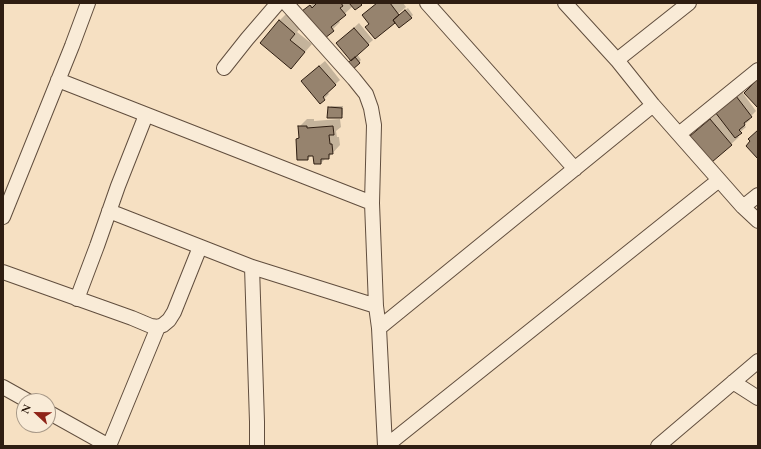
<!DOCTYPE html>
<html>
<head>
<meta charset="utf-8">
<style>
  body { margin:0 }
  #map { position:relative; width:761px; height:449px; overflow:hidden; background:#f6e0c2; font-family:"EB Garamond",serif }
  canvas { display:block }
  .frame { position:absolute; inset:0; border:4px solid #2f1e12; pointer-events:none }
  .north { position:absolute; left:16px; top:393px; width:40px; height:40px; box-sizing:border-box; background:#f9ebd7; border:1px solid #a89988; border-radius:50%; rotate:292deg; font-size:11px; font-weight:700; line-height:16px; text-align:center; color:#2f1e12 }
  .north::after { content:''; display:block; margin:auto; width:14px; height:18px; background:#8f2418; clip-path:polygon(50% 0,100% 100%,50% 72%,0 100%) }
</style>
</head>
<body>
<div id="map">
<canvas width="761" height="449"></canvas>
<div class="frame"></div>
<div class="north">N</div>
</div>
<script>
const g = document.querySelector('canvas').getContext('2d');
g.lineJoin = 'round';
function paint(path, color) {
  g.fillStyle = color;
  g.fill(path, 'evenodd');
}
function poly(rows) {
  const path = new Path2D();
  for (const r of rows) {
    path.moveTo(r[0], r[1]);
    for (let i = 2; i < r.length; i += 2) path.lineTo(r[i], r[i + 1]);
  }
  return path;
}
function stroke(path, color, width, dash) {
  g.strokeStyle = color;
  g.lineWidth = width;
  g.lineCap = dash ? 'butt' : 'round';
  g.setLineDash(dash || []);
  g.stroke(path);
}
const shadow = poly([
  [313,3,362,3,355,9,353,6,338,20,340,22,325,37,304,12],
  [377,3,403,3,406,7,398,14,399,15,408,8,413,15,411,17,395,21,375,38,370,24,363,15],
  [287,13,302,26,297,32,312,44,291,68,279,21],
  [359,23,373,40,357,54,361,60,352,69,352,60,337,43],
  [325,61,340,80,327,92,329,94,321,102,307,76],
  [742,92,756,111,749,118,750,120,744,125,746,127,737,135,739,137,712,161,699,129,717,113,716,112],
  [331,106,343,106,343,114,341,117,329,108],
  [307,119,314,119,314,121,340,119,341,127,336,131,337,137,339,137,340,145,328,158,326,158,321,163,314,154,312,155,308,159,298,159,297,139,300,136,299,127]
]);
const building = poly([
  [317,3,341,3,343,6,340,8,346,15,331,27,334,31,325,38,302,11,310,5,312,8,317,3],
  [349,3,360,3,362,5,355,10,349,3],
  [377,3,390,3,399,15,393,20,395,23,375,39,365,27,369,24,362,15,377,3],
  [405,10,412,18,399,28,393,20,405,10],
  [279,20,295,34,290,40,305,52,291,69,260,43,279,20],
  [354,28,369,45,351,61,336,43,354,28],
  [355,57,360,63,352,70,346,64,355,57],
  [319,66,336,85,323,97,325,100,320,104,301,81,319,66],
  [758,79,758,108,744,93,758,79],
  [736,96,752,117,744,123,745,125,739,130,742,133,735,138,715,112,736,96],
  [328,107,342,108,342,118,327,118,328,107],
  [710,119,732,145,712,162,690,136,710,119],
  [298,126,307,126,307,128,333,126,334,135,329,135,330,144,332,144,333,154,329,154,329,159,321,159,321,164,314,164,313,156,308,156,308,160,297,160,296,139,299,138,298,126],
  [758,130,758,159,746,146,750,141,748,139,758,130]
]);
const minor = poly([
  [286,3,354,79,366,94,371,108,374,125,372,203,376,306,379,328,385,446],
  [427,3,575,169],
  [565,3,617,60,653,105,743,207,758,221],
  [617,60,689,3],
  [224,68,247,39,278,3],
  [58,80,372,203],
  [679,134,758,70],
  [743,207,758,195],
  [109,211,252,267,376,306],
  [3,217,72,46,88,3],
  [252,267,257,422,257,446],
  [3,272,132,318,151,326,158,327,163,325,169,320,174,312,200,247],
  [77,299,97,246,118,186,146,115],
  [379,328,653,105],
  [733,382,758,398],
  [3,387,28,401],
  [48,412,109,446],
  [109,446,158,327],
  [386,446,719,180],
  [658,446,758,361]
]);
paint(shadow, '#0003');
paint(building, '#96836e');
stroke(building, '#2f1e12', 1);
stroke(minor, '#614e3e', 16);
stroke(minor, '#f9ebd7', 14);
</script>
</body>
</html>
